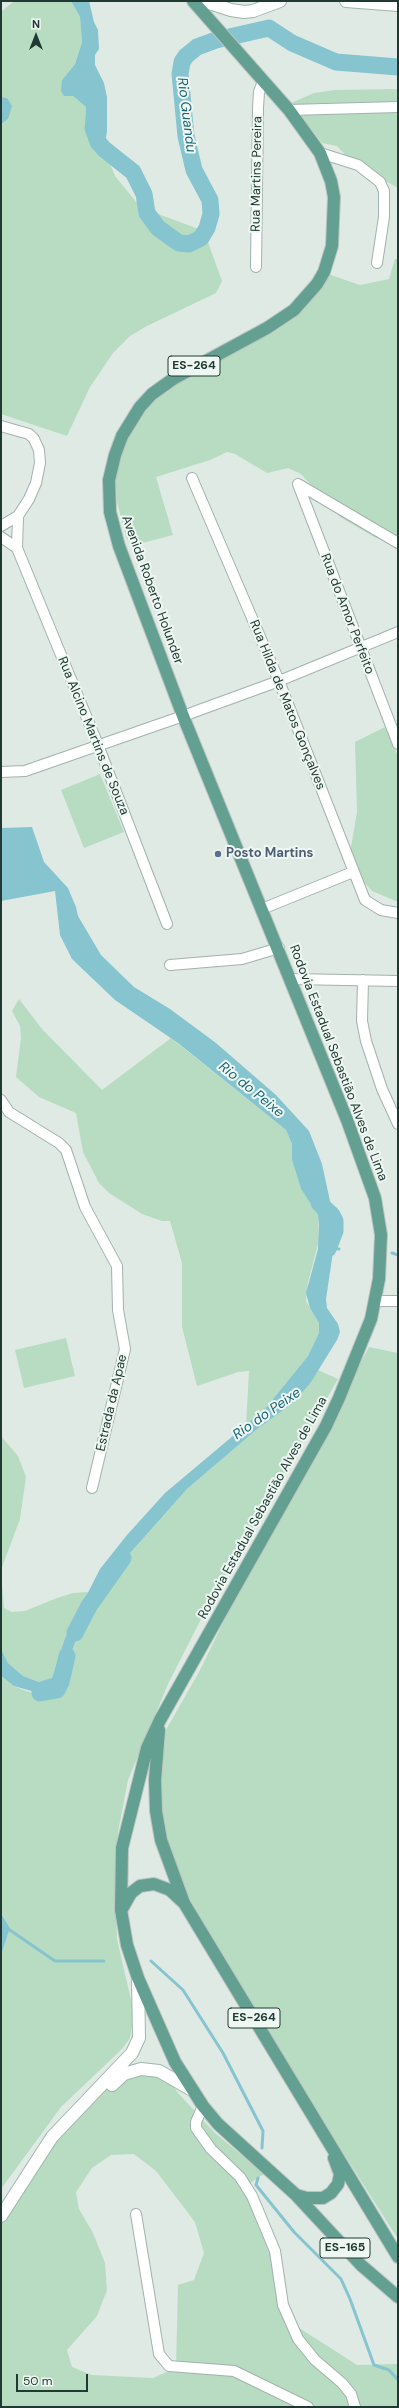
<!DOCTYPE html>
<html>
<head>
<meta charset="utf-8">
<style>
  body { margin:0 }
  #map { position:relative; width:399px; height:2408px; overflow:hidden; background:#dfeae5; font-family:"DM Sans",sans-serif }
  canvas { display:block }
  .frame { position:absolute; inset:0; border:2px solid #203a33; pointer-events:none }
  .north { position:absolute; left:16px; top:16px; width:40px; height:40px; -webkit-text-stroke:3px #eff7f3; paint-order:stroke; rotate:0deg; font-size:11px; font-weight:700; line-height:16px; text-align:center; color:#203a33 }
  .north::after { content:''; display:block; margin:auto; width:14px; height:18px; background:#203a33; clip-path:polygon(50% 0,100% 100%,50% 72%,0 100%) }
  .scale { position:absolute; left:16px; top:2374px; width:72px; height:18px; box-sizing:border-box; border:2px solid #203a33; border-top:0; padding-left:5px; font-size:12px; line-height:14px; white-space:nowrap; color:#203a33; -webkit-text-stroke:3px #eff7f3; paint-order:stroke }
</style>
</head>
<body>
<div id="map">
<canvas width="399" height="2408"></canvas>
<div class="frame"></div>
<div class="north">N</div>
<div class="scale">50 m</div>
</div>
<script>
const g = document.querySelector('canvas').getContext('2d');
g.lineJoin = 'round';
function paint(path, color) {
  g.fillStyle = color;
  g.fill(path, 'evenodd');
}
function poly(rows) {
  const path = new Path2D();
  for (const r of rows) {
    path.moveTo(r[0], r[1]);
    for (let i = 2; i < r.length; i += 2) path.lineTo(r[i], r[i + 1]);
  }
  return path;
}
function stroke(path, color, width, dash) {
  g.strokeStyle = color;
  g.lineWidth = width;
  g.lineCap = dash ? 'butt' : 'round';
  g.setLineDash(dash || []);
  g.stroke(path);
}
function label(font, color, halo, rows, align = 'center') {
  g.font = font + ' "DM Sans",sans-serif';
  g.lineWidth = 4;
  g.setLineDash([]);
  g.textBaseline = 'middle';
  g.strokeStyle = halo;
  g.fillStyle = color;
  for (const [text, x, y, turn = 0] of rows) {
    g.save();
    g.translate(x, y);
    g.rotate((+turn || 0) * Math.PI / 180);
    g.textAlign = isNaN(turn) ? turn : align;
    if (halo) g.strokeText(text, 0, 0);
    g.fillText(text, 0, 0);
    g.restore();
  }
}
const green = poly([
  [14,1,71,1,80,17,82,42,75,64,62,80,73,96,86,107,85,124,91,139,104,149,115,176,137,203,161,215,204,231,222,281,216,293,147,326,130,336,113,353,90,387,67,436,1,414,1,124,8,119,7,98,1,97,1,12],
  [398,89,398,188,351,161,337,146,322,143,291,103,314,93,335,90],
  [395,259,398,259,398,539,376,538,340,517,301,474,288,468,267,473,235,454,227,452,210,460,156,477,173,535,131,546,126,537,117,502,115,468,117,441,129,411,146,392,272,327,328,274,360,285,389,279],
  [385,727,398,756,398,902,372,891,361,879,352,859,351,847,357,812,355,742],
  [100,774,124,832,84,848,61,790],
  [19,999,42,1029,102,1090,171,1038,286,1130,292,1144,292,1160,301,1189,318,1215,319,1241,308,1282,306,1301,319,1323,319,1333,308,1356,265,1409,246,1425,249,1371,238,1372,197,1386,182,1327,182,1263,170,1221,162,1221,142,1214,109,1193,99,1183,83,1152,76,1113,39,1097,16,1077,21,1038,20,1026,12,1011],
  [66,1338,75,1376,24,1388,15,1350],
  [369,1347,398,1353,398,2239,253,2011,183,1887,168,1845,161,1812,159,1785,162,1743,167,1728,199,1672,240,1588],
  [318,1370,338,1379,201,1619,168,1684,128,1780,118,1832,115,1882,117,1939,134,2013,130,2038,122,2049,61,2107,1,2189,1,1955,10,1928,1,1912,1,1676,14,1686,26,1691,38,1694,58,1691,85,1614,100,1587,187,1489,256,1430,293,1403],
  [1,1436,18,1456,26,1477,20,1519,1,1570],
  [1,1575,4,1608,12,1612,25,1611,57,1598,73,1593,88,1592,65,1638,52,1678,48,1681,39,1682,23,1676,8,1663,1,1649],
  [131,2072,165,2074,178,2093,215,2133,264,2174,246,2186,269,2236,273,2276,280,2300,293,2324,357,2365,398,2364,398,2407,1,2407,1,2215,68,2120,113,2083],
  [134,2154,156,2171,195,2222,204,2253,194,2280,178,2285,176,2368,153,2378,92,2375,72,2367,67,2350,97,2316,107,2290,105,2263,93,2233,79,2209,76,2192,92,2168,111,2155]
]);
const water = poly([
  [71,1,89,1,94,22,98,30,99,49,95,55,95,65,104,83,107,97,107,131,104,149,91,139,87,132,85,124,86,107,73,96,64,96,61,91,62,80,75,64,82,42,80,17],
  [1,97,7,98,12,106,8,119,1,124],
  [32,827,44,862,68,888,76,907,78,916,101,955,134,987,170,1009,216,1043,276,1095,309,1131,322,1164,333,1215,336,1232,326,1299,327,1308,338,1324,340,1332,337,1340,311,1382,293,1403,256,1430,187,1489,100,1587,85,1614,58,1691,45,1695,14,1686,1,1676,1,1649,8,1663,23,1676,39,1682,52,1678,65,1638,100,1569,127,1535,165,1493,265,1409,308,1356,319,1333,319,1323,310,1308,306,1293,318,1249,319,1226,318,1215,301,1189,292,1160,292,1144,286,1130,178,1043,115,1000,72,959,60,935,55,891,1,901,1,828],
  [1,1913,10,1928,1,1955]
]);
const stream = poly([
  [331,1248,339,1249],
  [392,1253,398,1255],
  [1,1924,55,1961,104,1961],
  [151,1961,183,1990,223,2053,263,2131,262,2148],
  [258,2178,256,2185,294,2232,341,2279,350,2299,374,2365,389,2370,398,2380]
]);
const river = poly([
  [93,128,98,142,104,149,133,172,144,194,147,213,158,228,179,243,189,244,201,238,207,228,211,214,210,200,194,170,186,136,180,74,182,62,186,56,197,47,216,40,269,28,292,43,336,62,398,67],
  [319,1203,332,1215,335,1221,335,1231,328,1249],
  [75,1633,89,1606,123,1558],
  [40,1693,57,1690,61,1682,67,1656]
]);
const street = poly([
  [289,110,398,107],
  [320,153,358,165,380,182,384,191,384,217,377,263],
  [256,267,258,108,259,92,263,81],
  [1,426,29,434,34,439,39,450,40,463,36,483,29,499,18,516,1,526],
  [192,478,279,681,365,900,381,910,398,913],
  [298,484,398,744],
  [298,484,398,543],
  [18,516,17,548,98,745,167,924],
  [1,537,17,548],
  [1,772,25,771,183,716,279,681,398,632],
  [262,909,353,872],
  [170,965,242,959,279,948],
  [292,979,398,981],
  [363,980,362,1021,366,1041,382,1089,398,1124],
  [1,1100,9,1112,59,1143,66,1150,85,1207,117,1266,118,1310,125,1349,92,1488],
  [376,1301,398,1301],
  [203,2106,196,2122,196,2128,211,2149,240,2177,252,2196,275,2251,283,2305,298,2339,315,2360,342,2383,351,2394,355,2407],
  [136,2214,159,2354,169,2366,234,2371,308,2407]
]);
const secondary = poly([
  [203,1,231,10,244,12,253,11,280,1],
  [346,1,398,5],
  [112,2085,124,2074,141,2069,159,2071,192,2090],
  [1,2216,52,2137,132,2053,139,2038,138,1979]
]);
const primary = poly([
  [193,1,289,110,320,153,331,181,334,197,332,246,324,272,317,284,294,310,267,328,173,379,152,394,140,407,122,436,115,455,109,480,110,512,119,546,183,716,347,1120,375,1198,381,1235,379,1279,371,1319,339,1398,326,1426,160,1720,147,1748,122,1848,121,1910,127,1945,138,1978,175,2062,203,2106,218,2124,295,2194,361,2265,398,2297],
  [159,1730,155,1780,156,1811,161,1840,184,1903,398,2257],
  [122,1909,131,1893,140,1886,154,1884,170,1890,183,1902],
  [296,2195,307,2198,323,2198,331,2193,338,2184,340,2174,334,2158]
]);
const markers = [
  [218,854,4,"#5c6f8a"]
];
const shields = [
  [194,366,52],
  [254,2018,52],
  [345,2248,50]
];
const shieldNames = [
  ["ES-264",194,366],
  ["ES-264",254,2018],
  ["ES-165",345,2248]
];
const streetNames = [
  ["Rua Martins Pereira",257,174,-89],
  ["Avenida Roberto Holunder",152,590,70],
  ["Rua do Amor Perfeito",347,614,69],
  ["Rua Hilda de Matos Gonçalves",287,705,68],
  ["Rua Alcino Martins de Souza",93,736,68],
  ["Rodovia Estadual Sebastião Alves de Lima",338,1063,69],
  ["Estrada da Apae",112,1403,-77],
  ["Rodovia Estadual Sebastião Alves de Lima",263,1508,-61]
];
const serviceNames = [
  ["Posto Martins",226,854]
];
const waterNames = [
  ["Rio Guandu",186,115,83],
  ["Rio do Peixe",251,1090,39],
  ["Rio do Peixe",267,1414,-35]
];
paint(green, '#b7dcc1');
paint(water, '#86c4d0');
stroke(stream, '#86c4d0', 3);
stroke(river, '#86c4d0', 17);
stroke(street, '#a2b2ac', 12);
stroke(secondary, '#9eb6ad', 14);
stroke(primary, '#bcc4c2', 14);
stroke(street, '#fff', 10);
stroke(secondary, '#fff', 12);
stroke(primary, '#63a091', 12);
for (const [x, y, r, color] of markers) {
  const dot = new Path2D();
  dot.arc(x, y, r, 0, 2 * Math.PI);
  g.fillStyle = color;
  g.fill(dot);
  stroke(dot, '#eff7f3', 1.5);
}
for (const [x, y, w] of shields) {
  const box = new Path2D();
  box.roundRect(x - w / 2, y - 10, w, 20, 3);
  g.fillStyle = '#eff7f3';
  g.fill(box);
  stroke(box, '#203a33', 1);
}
label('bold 12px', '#203a33', null, shieldNames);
label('13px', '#203a33', '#eff7f3', streetNames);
label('bold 13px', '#4e5e75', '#eff7f3', serviceNames, 'left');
label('italic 14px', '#1b6675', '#eff7f3', waterNames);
</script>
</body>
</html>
